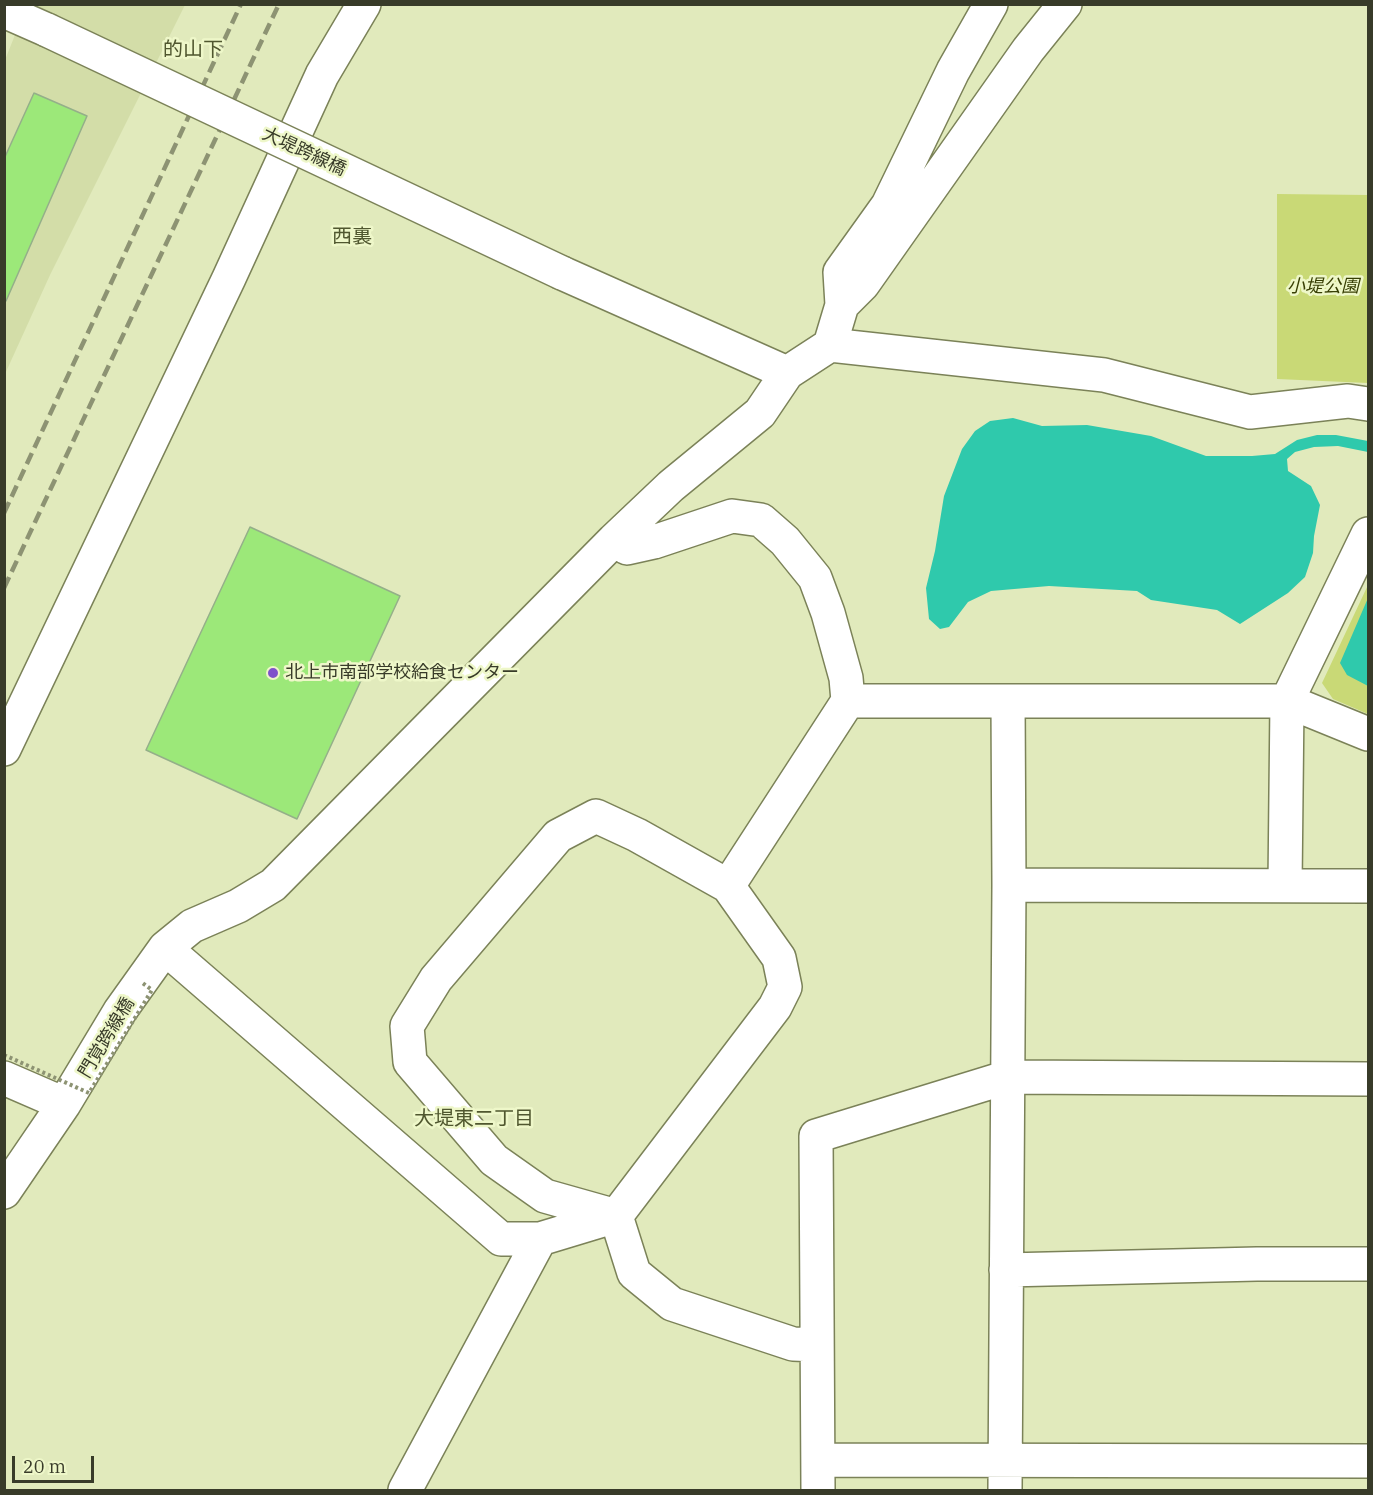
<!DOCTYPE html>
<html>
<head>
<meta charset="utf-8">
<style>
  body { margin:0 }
  #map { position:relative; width:1373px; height:1495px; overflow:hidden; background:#e1eabc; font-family:"IBM Plex Serif",serif }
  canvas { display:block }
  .frame { position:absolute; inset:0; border:6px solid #383b29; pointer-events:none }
  .scale { position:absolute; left:12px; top:1456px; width:82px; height:27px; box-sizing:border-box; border:3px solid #383b29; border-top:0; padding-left:8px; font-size:18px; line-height:21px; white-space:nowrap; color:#383b29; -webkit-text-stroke:4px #eef7c9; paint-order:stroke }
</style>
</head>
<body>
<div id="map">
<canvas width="1373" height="1495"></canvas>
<div class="frame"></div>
<div class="scale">20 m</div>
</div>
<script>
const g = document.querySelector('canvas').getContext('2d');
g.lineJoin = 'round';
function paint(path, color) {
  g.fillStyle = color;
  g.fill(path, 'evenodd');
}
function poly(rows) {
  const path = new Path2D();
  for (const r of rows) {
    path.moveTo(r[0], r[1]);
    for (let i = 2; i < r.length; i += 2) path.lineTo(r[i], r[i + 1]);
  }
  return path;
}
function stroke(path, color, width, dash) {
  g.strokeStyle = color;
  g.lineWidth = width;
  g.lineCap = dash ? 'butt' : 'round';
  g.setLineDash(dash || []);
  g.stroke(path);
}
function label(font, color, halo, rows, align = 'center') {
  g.font = font + ' "IBM Plex Serif","Noto Sans JP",serif';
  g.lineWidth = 5;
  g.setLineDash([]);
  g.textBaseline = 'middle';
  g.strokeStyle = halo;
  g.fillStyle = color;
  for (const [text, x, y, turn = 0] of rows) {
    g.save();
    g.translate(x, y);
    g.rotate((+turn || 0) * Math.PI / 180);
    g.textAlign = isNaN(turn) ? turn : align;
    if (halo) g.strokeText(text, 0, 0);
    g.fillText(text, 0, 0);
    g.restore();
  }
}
const built = poly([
  [27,5,185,5,50,275,5,374,5,60]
]);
const green = poly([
  [1277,194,1368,195,1368,383,1277,379],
  [1368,585,1368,714,1333,699,1322,683]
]);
const water = poly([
  [1013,418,1042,426,1087,425,1151,436,1206,456,1252,456,1275,454,1297,440,1317,435,1336,435,1368,441,1368,452,1338,446,1314,447,1295,452,1287,459,1288,471,1311,486,1320,505,1314,536,1313,553,1305,577,1288,593,1240,624,1217,610,1151,600,1137,591,1049,586,991,591,968,602,949,627,940,629,929,619,926,588,935,551,944,496,962,449,975,431,990,421],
  [1368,598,1368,686,1347,675,1340,663]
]);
const building = poly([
  [34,93,87,116,6,301,4,300,4,159,34,93],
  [250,527,400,596,297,819,146,750,250,527]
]);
const minor = poly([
  [4,11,47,30],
  [562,273,787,373],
  [842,305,863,284,1028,50,1065,4],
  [830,345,1104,375,1250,412,1348,401,1368,404],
  [614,540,627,548,654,542,732,516,761,520,785,541,815,578,828,613,846,678,848,701,728,886,779,958,785,987,775,1007,616,1216,545,1196,494,1160,410,1062,407,1026,436,979,558,836,596,816,637,835,728,886],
  [848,701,1287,701,1368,734],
  [4,749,229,278,322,75,364,4],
  [1009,885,1368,886],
  [1285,885,1287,701,1368,534],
  [165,948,501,1239,540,1239,616,1216,634,1273,672,1304,793,1344,817,1345],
  [4,1078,64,1104],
  [4,1192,64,1104,120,1011,165,948,192,926,238,906,273,885,614,540,671,486,760,413,787,373,830,345,842,305,840,272,888,205,953,71,991,4],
  [1006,1270,1257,1264,1368,1264],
  [818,1460,1368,1461],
  [405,1490,540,1239],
  [818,1490,816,1136,1008,1077,1368,1079],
  [1005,1490,1009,885,1008,701]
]);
const rail = poly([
  [4,513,241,4],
  [4,588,279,4]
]);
const pathBridge = poly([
  [4,1055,89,1093,152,990,141,982]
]);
const minorBridge = poly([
  [47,30,562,273]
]);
const markers = [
  [273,673,6,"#7e52cb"]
];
const streetNames = [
  ["大堤跨線橋",304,152,25],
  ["門覚跨線橋",107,1038,-59]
];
const parkNames = [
  ["小堤公園",1323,287]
];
const poiNames = [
  ["北上市南部学校給食センター",285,673]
];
const neighbourhoodNames = [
  ["的山下",193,50],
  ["西裏",352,237],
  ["大堤東二丁目",474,1119]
];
paint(built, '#d3dda8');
paint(green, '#c9d976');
paint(water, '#2fc9ac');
paint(building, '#9ce879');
stroke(building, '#94af89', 1.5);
stroke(minor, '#7b8258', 36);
stroke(minor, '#fff', 33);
stroke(rail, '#8d9373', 4.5, [12, 6]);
stroke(minorBridge, '#7b8258', 36, []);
stroke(pathBridge, '#8d9373', 4, [3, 3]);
stroke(minorBridge, '#fff', 33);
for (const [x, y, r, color] of markers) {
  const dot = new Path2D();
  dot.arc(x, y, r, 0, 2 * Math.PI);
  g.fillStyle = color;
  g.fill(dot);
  stroke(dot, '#eef7c9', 2);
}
label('18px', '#383b29', '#eef7c9', streetNames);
label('italic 18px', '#383f04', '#eef7c9', parkNames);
label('18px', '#383b29', '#eef7c9', poiNames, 'left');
label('20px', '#50572f', '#eef7c9', neighbourhoodNames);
</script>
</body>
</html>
